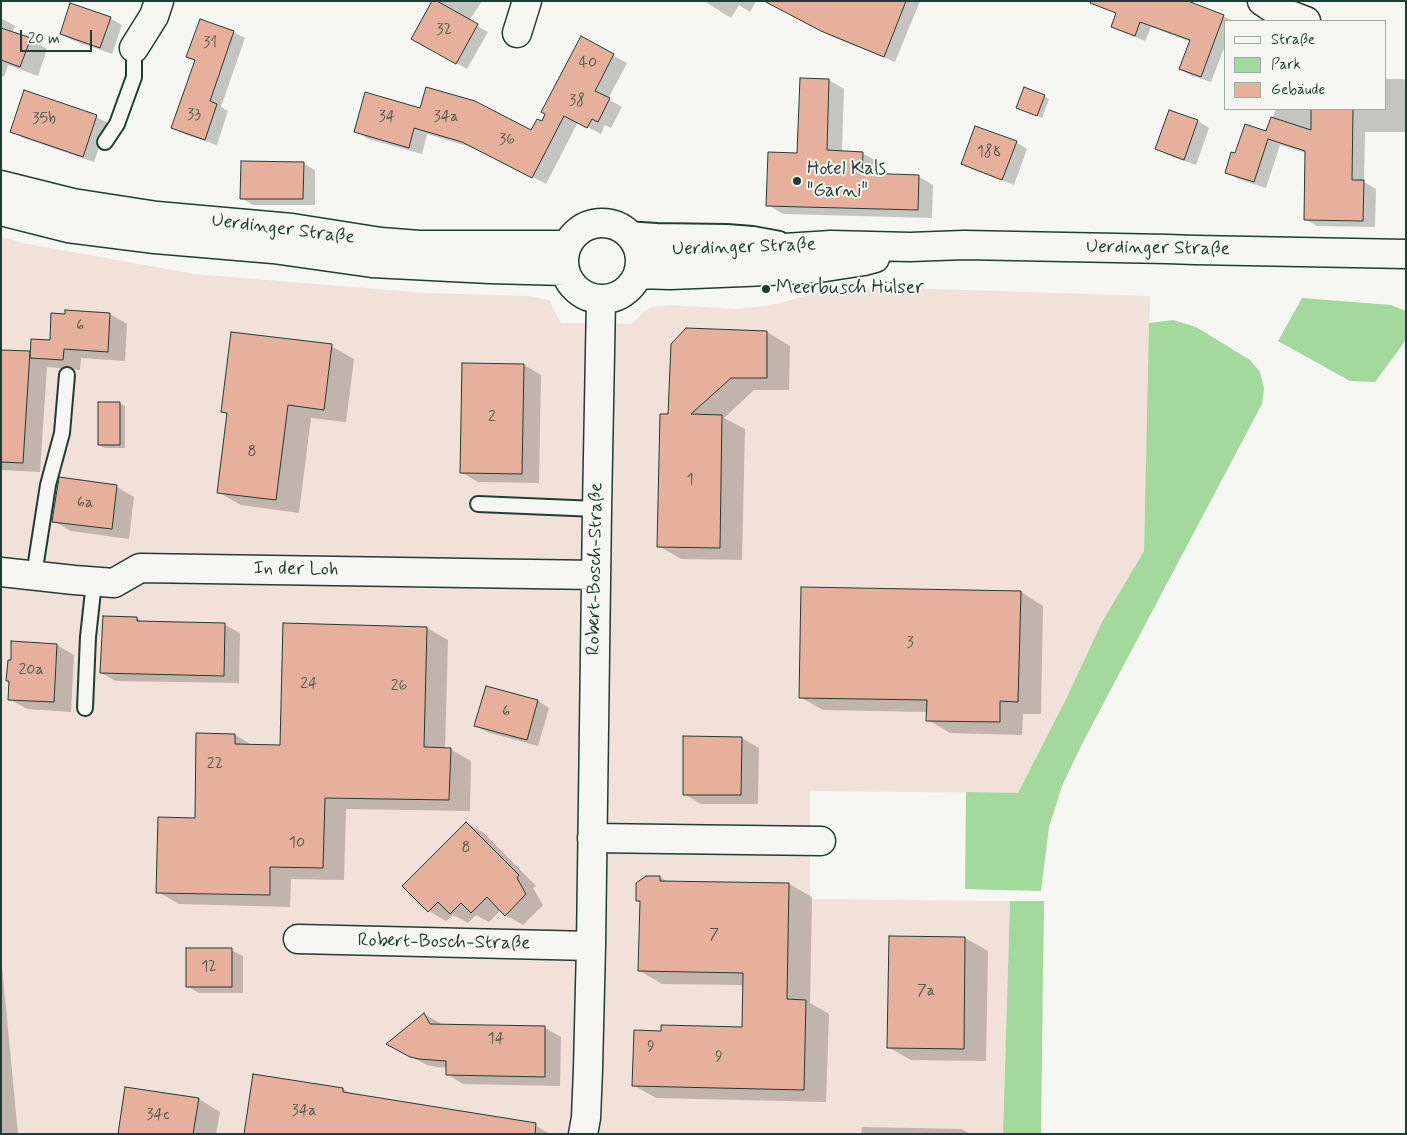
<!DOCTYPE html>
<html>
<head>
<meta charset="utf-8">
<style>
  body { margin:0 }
  #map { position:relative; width:1407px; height:1135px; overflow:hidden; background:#f6f6f2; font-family:Mynerve,sans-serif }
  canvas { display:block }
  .frame { position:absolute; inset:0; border:2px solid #1f3d34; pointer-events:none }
  .legend { position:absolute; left:1224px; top:20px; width:162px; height:90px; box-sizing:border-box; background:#f6f6f2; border:1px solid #a0aca6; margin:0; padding:6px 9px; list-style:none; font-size:15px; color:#1f3d34 }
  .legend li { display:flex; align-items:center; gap:10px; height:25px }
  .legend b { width:25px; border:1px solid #a0aca6 }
  .scale { position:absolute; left:20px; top:30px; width:72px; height:22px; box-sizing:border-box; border:2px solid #1f3d34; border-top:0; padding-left:6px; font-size:15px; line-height:18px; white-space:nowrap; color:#1f3d34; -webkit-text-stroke:4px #f6f6f2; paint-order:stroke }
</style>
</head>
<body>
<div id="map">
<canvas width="1407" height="1135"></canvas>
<div class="frame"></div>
<ul class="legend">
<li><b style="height:6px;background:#f6f6f2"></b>Straße</li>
<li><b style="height:14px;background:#a3d99c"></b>Park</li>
<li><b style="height:14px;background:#e7b09c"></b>Gebäude</li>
</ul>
<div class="scale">20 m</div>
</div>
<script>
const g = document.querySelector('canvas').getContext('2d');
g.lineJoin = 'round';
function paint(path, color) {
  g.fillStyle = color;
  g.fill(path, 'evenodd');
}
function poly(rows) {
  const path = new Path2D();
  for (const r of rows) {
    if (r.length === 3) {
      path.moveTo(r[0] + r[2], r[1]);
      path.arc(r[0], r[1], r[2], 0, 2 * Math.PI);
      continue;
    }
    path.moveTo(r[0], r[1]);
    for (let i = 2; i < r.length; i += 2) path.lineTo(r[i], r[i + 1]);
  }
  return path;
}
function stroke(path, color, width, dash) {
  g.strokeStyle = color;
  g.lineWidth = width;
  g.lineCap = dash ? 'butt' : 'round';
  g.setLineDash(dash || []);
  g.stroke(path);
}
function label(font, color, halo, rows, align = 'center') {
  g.font = font + ' Mynerve,sans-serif';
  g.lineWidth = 4;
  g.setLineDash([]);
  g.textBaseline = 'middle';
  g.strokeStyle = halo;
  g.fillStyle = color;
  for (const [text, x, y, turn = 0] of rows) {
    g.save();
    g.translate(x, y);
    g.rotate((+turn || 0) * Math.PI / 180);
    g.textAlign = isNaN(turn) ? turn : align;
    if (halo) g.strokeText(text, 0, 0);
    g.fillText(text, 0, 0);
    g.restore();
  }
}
const built = poly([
  [1,237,28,244,194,274,426,293,527,296,549,300,561,323,632,324,641,314,652,307,670,305,737,309,772,305,843,286,1150,296,1144,551,1102,622,1066,699,1018,793,810,791,810,899,1010,901,1003,1134,1,1134]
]);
const green = poly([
  [1302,298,1391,305,1406,311,1406,340,1375,382,1350,381,1278,341],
  [1173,320,1196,327,1250,360,1260,372,1264,389,1262,404,1082,744,1062,786,1049,827,1041,891,965,889,966,792,1018,793,1066,699,1102,622,1144,551,1149,323],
  [1010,901,1044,901,1041,1134,1003,1134]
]);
const shadow = poly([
  [433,1,482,1,469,21,488,32,467,69,412,38],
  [704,1,756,1,750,12,739,5,731,18],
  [878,1,920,1,895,62,833,37,781,9],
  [1122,1,1223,16,1233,21,1226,21,1226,43,1211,82,1190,75,1180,69,1191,42,1151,27,1145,41,1123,32,1112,27],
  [1,18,15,26,12,33,30,39,47,49,38,76,8,65,4,77,1,76],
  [110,18,122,25,112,54,72,40,61,34],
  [233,32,245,38,221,107,228,111,217,145,184,134,173,127,196,61,188,56],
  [581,38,627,63,608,99,622,107,611,128,605,125,601,134,578,122,546,184,477,149,427,134,422,154,368,139,355,131,421,110,532,132,543,122],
  [1386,79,1403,79,1406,81,1406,132,1365,132,1364,182,1376,189,1375,227,1317,226,1305,219,1306,153,1280,145,1266,188,1238,179,1226,172,1235,155,1267,133,1276,109,1386,109],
  [829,80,844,89,842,152,862,153,877,161,876,175,918,176,933,185,932,218,783,214,768,205,799,154],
  [1044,96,1049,99,1042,118,1023,110],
  [1170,111,1198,121,1209,128,1196,165,1168,155,1156,148],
  [96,117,108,123,94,162,23,138,12,131],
  [1016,142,1027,149,1014,185,974,170,962,164],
  [304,164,315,170,315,205,253,205,241,198],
  [110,314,127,324,125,361,81,358,80,370,47,367,40,472,1,470,1,351,31,354,51,342],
  [687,329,767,332,790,346,789,390,754,390,724,418,745,429,742,560,681,559,659,546,670,415],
  [331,346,354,359,346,422,311,418,299,513,241,505,218,492,228,415,222,411],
  [524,365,541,375,539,483,478,482,461,472],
  [119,403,125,406,125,448,105,448,99,445],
  [60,478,117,487,134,497,129,539,71,531,54,521],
  [1021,592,1043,606,1041,714,1023,714,1022,735,950,733,928,720,928,712,823,710,800,697],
  [104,617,137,618,145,623,225,625,240,633,239,683,116,681,101,673],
  [427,628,448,640,445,749,450,749,471,761,470,811,346,809,344,880,291,879,290,907,179,904,158,892,196,819,235,735,254,746,282,747],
  [57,645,74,655,71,712,27,709,9,699],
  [487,687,538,701,549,708,538,746,487,732,476,726],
  [742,738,759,748,758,804,701,804,684,794],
  [467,823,484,833,536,886,533,888,543,905,523,925,506,915,501,910,489,922,476,915,468,923,453,915,446,921,429,911],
  [660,877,668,882,789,884,812,897,810,1003,829,1014,826,1102,656,1098,633,1085,662,1032,743,1028,744,985,662,984,640,971,641,903,637,900],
  [965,938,988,951,986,1061,911,1060,888,1047],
  [231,950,243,956,243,993,199,993,187,986],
  [1,956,18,1134,1,1134],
  [424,1014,440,1023,441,1025,545,1028,561,1037,560,1086,463,1084,447,1074,448,1068,436,1067,427,1065,403,1052],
  [343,1089,354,1095,531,1123,550,1134,245,1134],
  [199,1099,220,1112,216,1134,119,1134],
  [862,1127,962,1129,970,1134,861,1134]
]);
const building = poly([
  [432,1,437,1,478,24,456,64,411,39,432,1],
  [764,1,906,1,884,57,821,31,764,1],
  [1091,1,1188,1,1224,15,1201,77,1179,69,1190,40,1140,22,1135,36,1111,27,1116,13,1090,3,1091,1],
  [70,3,111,17,100,48,60,34,70,3],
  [200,19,234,31,210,101,217,104,205,140,171,128,195,60,186,57,200,19],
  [1,28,31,38,20,67,1,60,1,28],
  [581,36,614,54,595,91,610,98,598,122,592,119,587,128,564,116,532,178,462,142,414,128,409,148,354,132,365,92,420,108,426,87,475,101,531,130,537,119,542,121,545,114,541,112,581,36],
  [800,78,829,79,827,150,863,152,862,173,919,175,918,210,766,206,768,152,797,153,800,78],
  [1024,87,1045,95,1037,116,1016,108,1024,87],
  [24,90,97,115,83,157,10,132,24,90],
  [1311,109,1353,109,1352,180,1364,180,1363,221,1304,220,1305,151,1268,139,1254,182,1225,173,1231,152,1235,153,1245,124,1266,131,1271,117,1311,130,1311,109],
  [1169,110,1198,120,1184,160,1155,149,1169,110],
  [975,126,1017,141,1002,180,961,164,975,126],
  [241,161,304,162,303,199,240,199,241,161],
  [65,310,110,313,108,352,64,349,63,360,30,358,31,339,50,340,51,313,65,314,65,310],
  [686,328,767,331,767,378,731,378,691,414,722,415,720,548,657,547,660,414,668,414,671,344,686,328],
  [231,332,332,344,324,410,288,405,276,500,217,493,227,413,221,412,231,332],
  [1,350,30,351,23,463,1,462,1,350],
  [462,363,524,364,522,474,460,473,462,363],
  [98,402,120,402,120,445,98,445,98,402],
  [59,477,117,485,112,529,52,522,59,477],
  [801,587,1021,591,1018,702,1000,701,1000,722,926,721,927,700,799,698,801,587],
  [103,616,137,617,137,621,225,623,224,676,100,673,103,616],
  [283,623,427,627,424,747,451,748,449,800,325,798,323,868,270,867,270,895,156,893,158,817,195,818,196,733,235,734,235,744,280,745,283,623],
  [11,641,57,644,54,702,8,700,9,681,6,681,8,660,11,660,11,641],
  [486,686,538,700,527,740,474,726,486,686],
  [683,736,742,737,741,795,683,795,683,736],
  [466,822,519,875,517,878,526,894,505,916,487,897,471,913,461,903,450,914,438,902,428,912,402,886,466,822],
  [646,876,660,876,660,881,789,883,787,999,806,1000,804,1090,632,1086,634,1030,661,1031,661,1025,742,1027,743,973,638,971,640,901,636,901,636,883,646,876],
  [889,936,965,937,964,1049,887,1048,889,936],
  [186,948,232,948,232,987,186,987,186,948],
  [424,1013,430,1024,545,1026,545,1077,446,1075,446,1061,419,1059,410,1057,386,1044,424,1013],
  [253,1074,343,1088,343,1092,536,1123,535,1134,244,1134,253,1074],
  [125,1087,199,1098,193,1134,118,1134,125,1087]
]);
const lane = poly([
  [105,142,117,124,134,77,134,48],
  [625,229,657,231,727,232,753,234,780,239],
  [478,504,597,509],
  [34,575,48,485,62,433,67,375],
  [85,708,88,637,94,582]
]);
const street = poly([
  [1262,1,1274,9,1306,21],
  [517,33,527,1],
  [134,48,154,16,159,1],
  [1,572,74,580,114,583,140,568,596,575],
  [592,838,821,841],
  [298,939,591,946],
  [583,1134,586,1118,588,1069,591,946,597,509,601,300]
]);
const secondary = poly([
  [1,185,73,203,157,216,292,228,381,242,419,245,567,245],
  [1,211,68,228,155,239,273,249,372,263,490,269,565,271],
  [602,261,38],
  [639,248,662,250,769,249,831,245,910,247,964,245,1167,249,1195,250,1406,254],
  [639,274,670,275,769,271,819,268,864,261,875,258]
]);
const markers = [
  [797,181,5,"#1f3d34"],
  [766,289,5,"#1f3d34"]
];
const numberNames = [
  ["32",444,31],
  ["31",210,44],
  ["40",588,64],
  ["38",577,102],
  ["33",194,116],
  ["34",387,118],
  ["34a",446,118],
  ["35b",44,120],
  ["36",507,141],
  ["188",989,153],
  ["6",80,327],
  ["2",492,418],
  ["8",252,453],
  ["1",690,481],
  ["6a",85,504],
  ["3",910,644],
  ["20a",31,671],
  ["24",309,685],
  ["26",399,687],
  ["6",506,713],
  ["22",215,765],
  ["10",297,844],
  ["8",466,849],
  ["7",714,936],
  ["12",209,968],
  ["7a",926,992],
  ["14",496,1040],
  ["9",651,1048],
  ["9",719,1058],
  ["34a",304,1112],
  ["34c",158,1116]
];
const poiNames = [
  ["Hotel Kals",807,170],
  ["\"Garni\"",807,192],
  ["Meerbusch Hülser",776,289]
];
const streetNames = [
  ["Uerdinger Straße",283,230,7],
  ["Uerdinger Straße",744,248,-2],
  ["Uerdinger Straße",1158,249,1],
  ["Robert-Bosch-Straße",596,569,-89],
  ["In der Loh",296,570,1],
  ["Robert-Bosch-Straße",444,943,1]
];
paint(built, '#f2e1d8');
paint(green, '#a3d99c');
paint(shadow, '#0003');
paint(building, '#e7b09c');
stroke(building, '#1f3d34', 1);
stroke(lane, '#1f3d34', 18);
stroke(street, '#1f3d34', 31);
stroke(secondary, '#1f3d34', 31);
stroke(lane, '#f6f6f2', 14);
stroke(street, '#f6f6f2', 28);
stroke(secondary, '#f6f6f2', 28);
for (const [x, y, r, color] of markers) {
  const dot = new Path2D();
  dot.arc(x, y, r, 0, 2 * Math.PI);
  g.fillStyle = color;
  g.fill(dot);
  stroke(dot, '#f6f6f2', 2);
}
label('16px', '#515a4e', null, numberNames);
label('19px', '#1f3d34', '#f6f6f2', poiNames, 'left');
label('19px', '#1f3d34', '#f6f6f2', streetNames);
</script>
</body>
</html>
